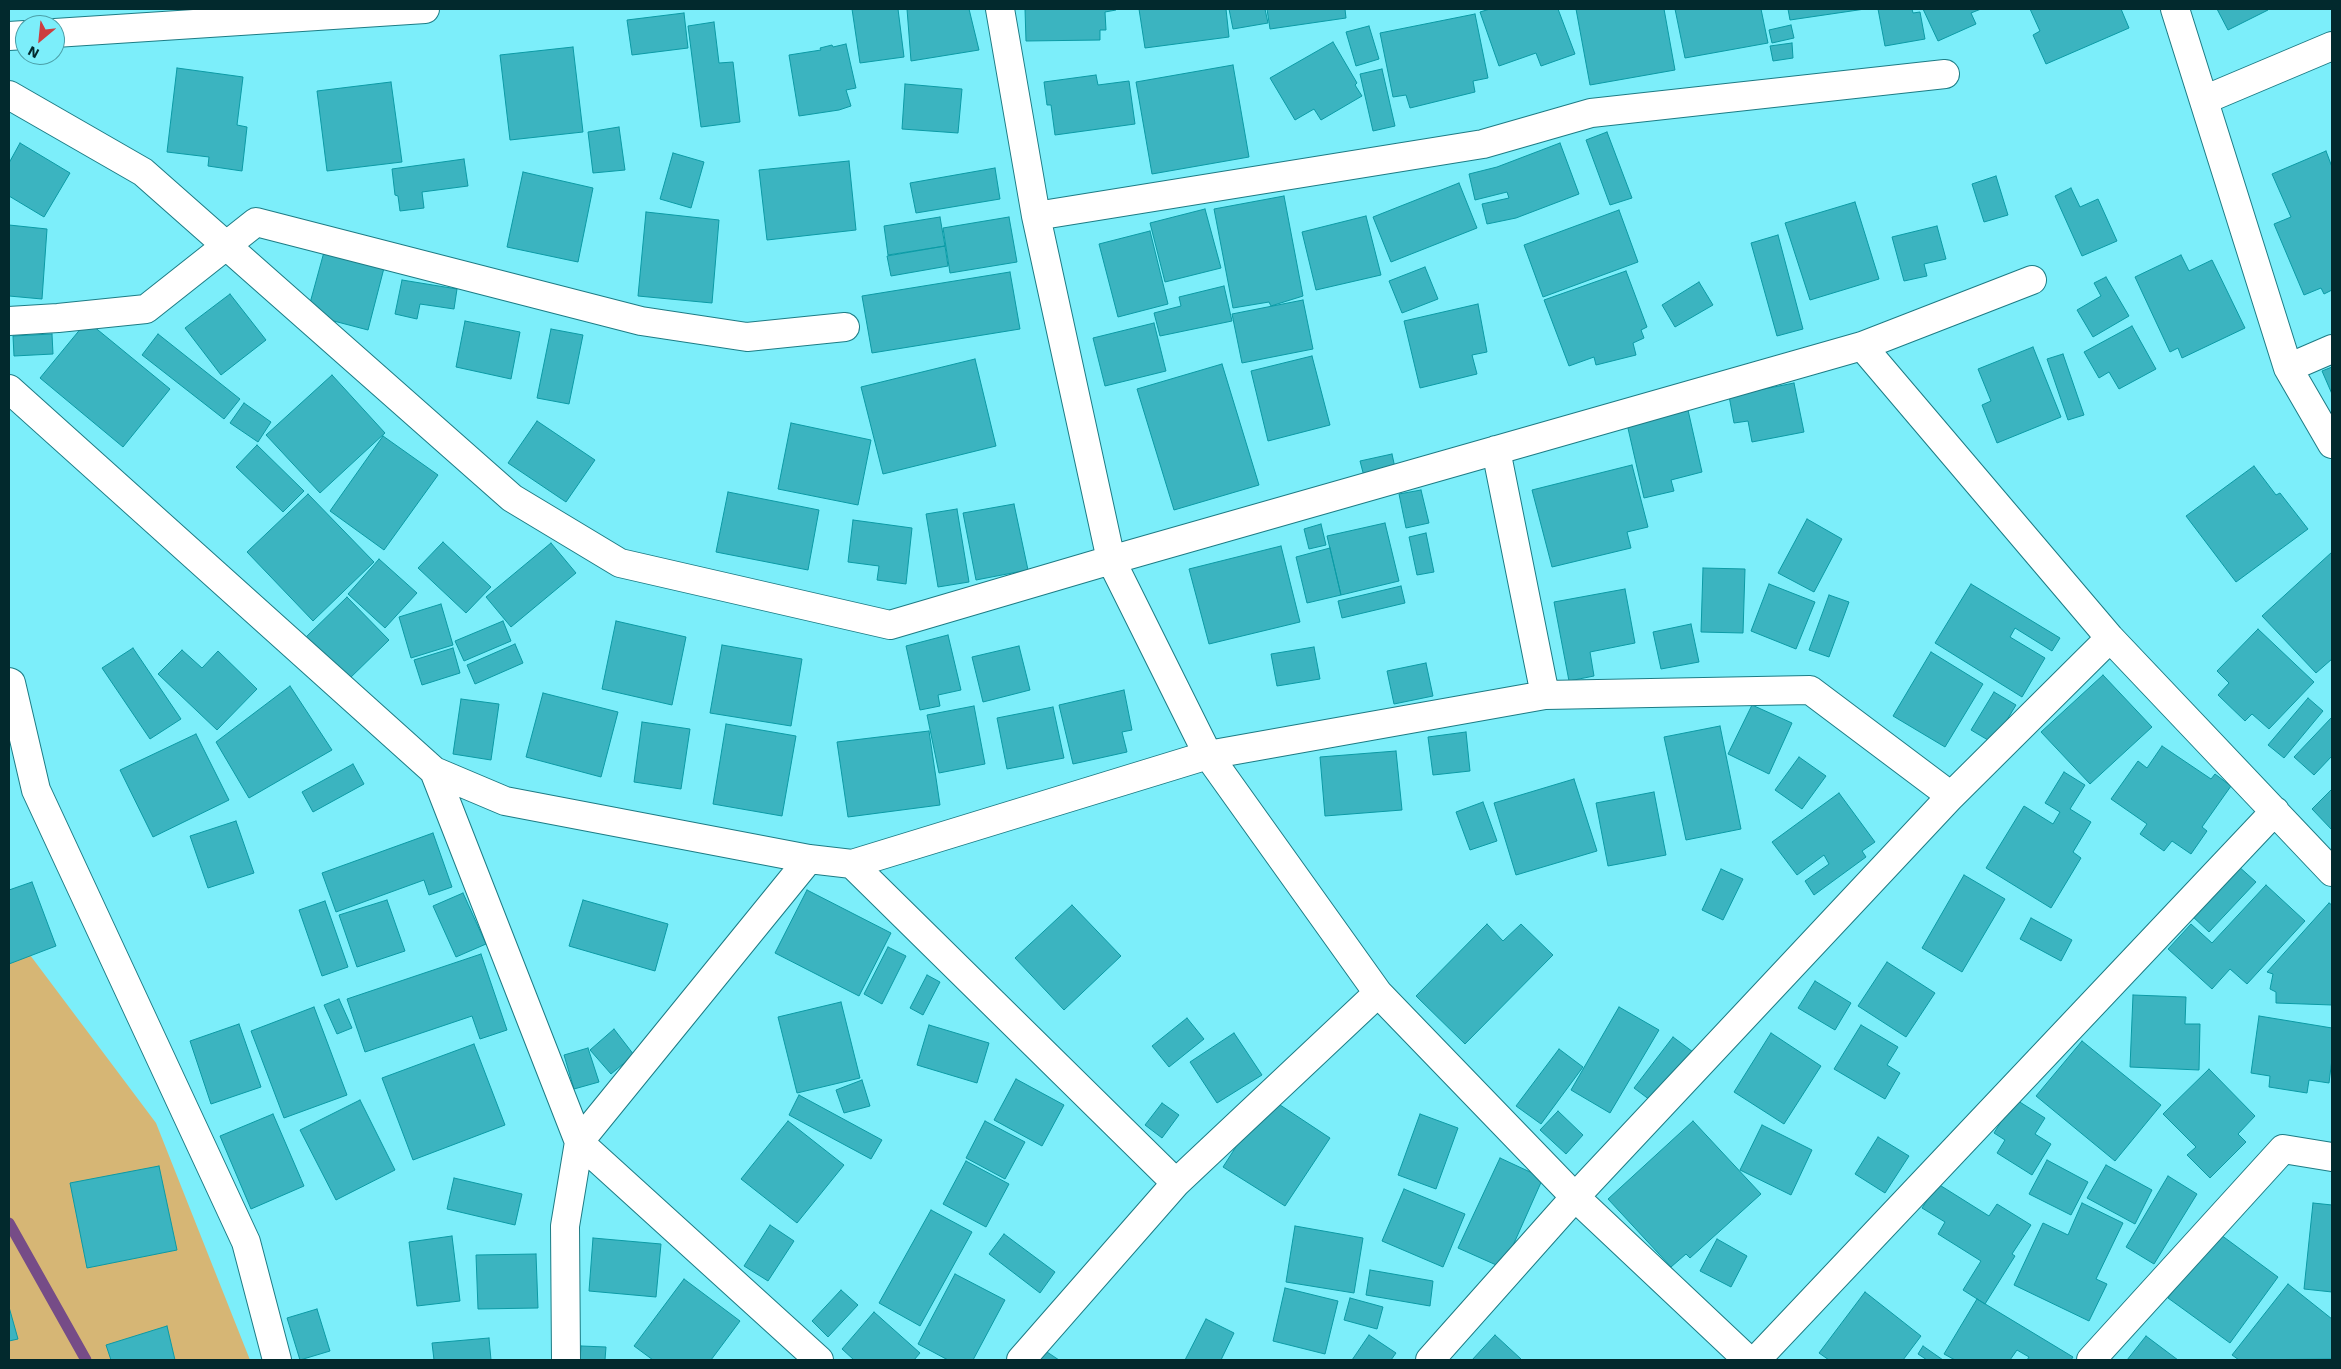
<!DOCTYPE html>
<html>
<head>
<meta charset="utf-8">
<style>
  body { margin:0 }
  #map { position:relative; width:2341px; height:1369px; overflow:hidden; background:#7ceefa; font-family:"Work Sans",sans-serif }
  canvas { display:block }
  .frame { position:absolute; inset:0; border:10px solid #02292d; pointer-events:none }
  .north { position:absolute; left:15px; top:15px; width:50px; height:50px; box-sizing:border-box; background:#7ceefa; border:1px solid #4b9fa8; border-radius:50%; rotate:208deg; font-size:14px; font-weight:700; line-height:20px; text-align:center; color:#02292d }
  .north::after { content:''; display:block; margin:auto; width:18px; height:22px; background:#cc3d3f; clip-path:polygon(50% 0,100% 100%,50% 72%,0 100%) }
</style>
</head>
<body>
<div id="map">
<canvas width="2341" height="1369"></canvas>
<div class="frame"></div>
<div class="north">N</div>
</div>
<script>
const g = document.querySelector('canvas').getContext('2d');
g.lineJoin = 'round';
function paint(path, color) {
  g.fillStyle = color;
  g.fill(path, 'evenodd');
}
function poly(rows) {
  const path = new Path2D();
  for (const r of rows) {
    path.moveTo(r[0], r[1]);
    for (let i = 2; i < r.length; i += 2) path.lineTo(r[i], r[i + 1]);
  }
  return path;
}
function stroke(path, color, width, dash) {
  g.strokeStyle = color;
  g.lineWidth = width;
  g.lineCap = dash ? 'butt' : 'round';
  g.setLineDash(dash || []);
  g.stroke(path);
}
const green = poly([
  [9,927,156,1123,250,1360,9,1360]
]);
const stream = poly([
  [9,1223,86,1360]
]);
const building = poly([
  [852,9,898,9,904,57,860,63,852,9],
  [907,9,969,9,979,50,911,61,907,9],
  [1025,9,1116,9,1116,10,1105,12,1106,30,1100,30,1100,40,1026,41,1025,9],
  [1139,9,1226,9,1229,37,1145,48,1139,9],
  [1229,9,1265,9,1268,23,1233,29,1229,9],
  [1267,9,1345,9,1346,18,1270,29,1267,9],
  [1490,9,1558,9,1575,54,1541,66,1536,53,1499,66,1480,12,1490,9],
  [1576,9,1664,9,1675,70,1590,85,1576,9],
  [1675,9,1761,9,1768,43,1685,58,1675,9],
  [1788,9,1865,9,1790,20,1788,9],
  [1878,9,1912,9,1913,13,1920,12,1925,39,1885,46,1878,9],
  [1923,9,1981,9,1971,13,1976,24,1938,41,1923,9],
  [2030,9,2121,9,2129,28,2046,64,2033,35,2040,31,2030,9],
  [2217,9,2267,9,2268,10,2228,30,2217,9],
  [684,13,688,48,632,55,627,20,684,13],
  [1475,14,1488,78,1473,81,1475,92,1410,108,1406,95,1393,97,1380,33,1475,14],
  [714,22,719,63,733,62,740,122,701,127,688,26,714,22],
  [1791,25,1794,38,1772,43,1769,30,1791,25],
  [1369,26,1379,59,1356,66,1346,32,1369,26],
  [1333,42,1357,83,1355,85,1362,96,1321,120,1314,109,1295,120,1270,78,1333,42],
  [1792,43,1793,58,1773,61,1770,46,1792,43],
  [846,44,856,88,846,90,851,106,839,110,799,116,789,55,821,50,820,48,832,45,833,47,846,44],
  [573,47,583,132,510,140,500,55,573,47],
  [1233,65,1249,157,1152,174,1136,82,1233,65],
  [177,68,243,77,237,125,247,127,242,171,208,166,209,157,167,152,177,68],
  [1382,69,1395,126,1373,131,1360,74,1382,69],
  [1096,75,1098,85,1129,81,1135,124,1055,135,1051,105,1047,105,1044,82,1096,75],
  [391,82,402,162,327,171,317,91,391,82],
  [905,84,962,89,958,133,902,129,905,84],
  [619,127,625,170,593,173,588,132,619,127],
  [1607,132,1632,198,1610,205,1586,140,1607,132],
  [20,143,70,173,44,217,9,196,9,163,20,143],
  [1560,143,1579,194,1516,218,1487,224,1482,204,1509,198,1507,192,1475,200,1469,174,1497,167,1560,143],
  [2326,151,2332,167,2332,290,2324,294,2321,288,2304,295,2274,224,2291,217,2272,174,2326,151],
  [673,153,704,162,691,208,660,199,673,153],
  [464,159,468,186,422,192,424,208,400,211,398,196,395,195,392,169,464,159],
  [849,161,856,230,767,240,759,170,849,161],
  [995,168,1000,199,916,213,910,183,995,168],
  [523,172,593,188,578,262,507,247,523,172],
  [1996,176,2008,215,1984,222,1972,184,1996,176],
  [1459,183,1477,228,1391,262,1373,217,1459,183],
  [2071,188,2080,207,2098,199,2117,241,2082,256,2055,196,2071,188],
  [1284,196,1303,296,1271,306,1269,302,1233,308,1214,209,1284,196],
  [1855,202,1879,279,1810,300,1785,223,1855,202],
  [1205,209,1221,268,1165,282,1150,223,1205,209],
  [1619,210,1638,262,1543,297,1524,245,1619,210],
  [646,212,719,220,712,303,638,296,646,212],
  [1366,216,1381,275,1316,290,1302,232,1366,216],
  [940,217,945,246,888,255,884,226,940,217],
  [1009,217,1017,262,950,273,943,228,1009,217],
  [9,225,47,229,42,299,9,296,9,225],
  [1937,226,1946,259,1924,264,1927,276,1904,281,1892,237,1937,226],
  [1150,231,1168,304,1118,317,1099,244,1150,231],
  [1778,235,1803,329,1777,336,1751,243,1778,235],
  [945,246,948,266,891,276,887,256,945,246],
  [324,252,384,268,368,330,307,314,324,252],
  [2181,255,2189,271,2212,260,2245,328,2182,358,2178,348,2170,352,2135,277,2181,255],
  [1425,267,1438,299,1402,313,1389,281,1425,267],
  [1626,271,1647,327,1641,330,1644,338,1633,343,1636,355,1596,365,1594,357,1569,366,1544,300,1626,271],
  [1010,272,1020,329,872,353,862,296,1010,272],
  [2106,277,2129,316,2093,337,2077,310,2101,296,2094,283,2106,277],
  [402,280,457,289,454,309,420,304,417,319,395,314,402,280],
  [1699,282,1713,305,1675,327,1662,305,1699,282],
  [1224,286,1232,321,1160,336,1154,313,1181,306,1179,297,1224,286],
  [230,294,266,340,221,375,185,328,230,294],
  [1303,300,1313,349,1242,363,1232,314,1303,300],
  [1478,304,1487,352,1472,355,1477,374,1420,388,1404,321,1478,304],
  [87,321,170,389,123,447,40,378,87,321],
  [465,321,520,332,511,379,456,367,465,321],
  [1154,323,1166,371,1105,386,1093,338,1154,323],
  [2132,326,2156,369,2119,389,2109,372,2099,378,2084,352,2132,326],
  [551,329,583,335,569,404,537,398,551,329],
  [52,334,53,354,14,356,13,336,52,334],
  [158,334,240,399,224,419,142,355,158,334],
  [2033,347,2061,417,1997,443,1982,405,1991,401,1978,369,2033,347],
  [2063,354,2084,415,2068,420,2047,359,2063,354],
  [1312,356,1330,425,1268,441,1251,371,1312,356],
  [975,359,996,446,883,474,861,387,975,359],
  [1222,364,1259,485,1174,510,1137,389,1222,364],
  [2332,367,2332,394,2322,371,2332,367],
  [332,375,385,433,320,493,266,435,332,375],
  [1794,383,1804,432,1752,442,1748,421,1734,423,1729,396,1794,383],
  [244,403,271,422,258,442,230,423,244,403],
  [1688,410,1702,472,1671,480,1674,491,1644,498,1627,424,1688,410],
  [537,421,595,460,566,502,508,463,537,421],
  [791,423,871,440,858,505,778,489,791,423],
  [383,436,438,475,384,550,330,511,383,436],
  [257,445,304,491,283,512,236,467,257,445],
  [1392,454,1397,477,1366,484,1360,461,1392,454],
  [1632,465,1648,527,1627,532,1631,548,1552,567,1532,490,1632,465],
  [2254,466,2276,495,2280,493,2308,529,2236,582,2186,516,2254,466],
  [1421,490,1429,523,1406,528,1399,494,1421,490],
  [728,492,819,510,808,570,716,552,728,492],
  [308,494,374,562,313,621,247,552,308,494],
  [1014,504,1028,570,976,580,963,513,1014,504],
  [957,509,969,582,938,587,926,514,957,509],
  [1807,519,1842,539,1814,592,1778,573,1807,519],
  [853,520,912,528,906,584,877,580,879,566,848,562,853,520],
  [1385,523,1399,581,1341,595,1327,536,1385,523],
  [1321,524,1326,545,1309,549,1304,529,1321,524],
  [1426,533,1434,572,1417,575,1409,537,1426,533],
  [443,542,491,587,466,613,418,568,443,542],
  [551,543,576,573,511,627,486,597,551,543],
  [1281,546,1300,622,1209,644,1189,569,1281,546],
  [1330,548,1341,595,1307,603,1296,557,1330,548],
  [2332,552,2332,659,2316,673,2262,616,2332,552],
  [379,559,417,593,385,628,348,594,379,559],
  [1703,568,1745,569,1743,633,1701,632,1703,568],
  [1769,584,1815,602,1796,649,1751,631,1769,584],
  [1971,584,2060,638,2052,651,2015,628,2010,637,2045,658,2022,697,1935,643,1971,584],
  [1401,586,1405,603,1342,618,1338,601,1401,586],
  [1625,589,1635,643,1590,652,1594,676,1569,681,1554,602,1625,589],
  [1829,595,1849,602,1829,657,1809,650,1829,595],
  [347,597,389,640,347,681,305,638,347,597],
  [441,604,453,645,411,658,399,617,441,604],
  [503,621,511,641,464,661,455,641,503,621],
  [616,621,686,637,672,705,602,689,616,621],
  [1691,624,1699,662,1661,669,1653,632,1691,624],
  [2258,629,2314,682,2269,729,2252,714,2245,721,2218,695,2229,683,2217,671,2258,629],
  [948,635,961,690,938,695,940,706,920,710,906,646,948,635],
  [515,644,523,663,475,684,467,665,515,644],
  [722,645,802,659,791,726,710,713,722,645],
  [1019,646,1030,690,983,702,972,657,1019,646],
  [1314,647,1320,679,1277,686,1271,654,1314,647],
  [133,648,181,719,150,739,102,668,133,648],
  [453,648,460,673,422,685,414,660,453,648],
  [182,650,202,668,218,651,257,689,217,730,158,674,182,650],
  [1931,652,1983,684,1945,747,1893,716,1931,652],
  [1426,663,1433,696,1394,704,1387,671,1426,663],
  [2103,675,2152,727,2090,784,2041,732,2103,675],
  [290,686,332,750,249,798,216,742,290,686],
  [1124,690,1132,730,1122,732,1127,752,1073,764,1059,705,1124,690],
  [1994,692,2016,705,1993,743,1971,730,1994,692],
  [543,693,618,712,601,777,526,757,543,693],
  [2308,698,2323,711,2284,758,2268,745,2308,698],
  [461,699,499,704,491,760,453,754,461,699],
  [1752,705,1792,723,1769,774,1728,754,1752,705],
  [974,706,985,764,939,773,927,715,974,706],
  [1053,707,1064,758,1007,769,997,718,1053,707],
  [2332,717,2332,756,2314,775,2294,757,2332,717],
  [642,722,690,729,681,789,634,782,642,722],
  [726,724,796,736,782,816,713,804,726,724],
  [1720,726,1741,829,1686,840,1664,737,1720,726],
  [929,731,940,805,848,817,837,742,929,731],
  [1466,732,1470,771,1433,775,1428,737,1466,732],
  [196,734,229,800,153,837,120,770,196,734],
  [2162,746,2211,779,2215,774,2231,786,2202,827,2207,831,2191,854,2172,841,2164,851,2140,834,2147,824,2111,799,2138,761,2147,768,2162,746],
  [1396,751,1402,810,1325,816,1320,757,1396,751],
  [1799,757,1826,776,1802,809,1775,790,1799,757],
  [353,764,364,784,313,812,302,792,353,764],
  [2064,772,2085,785,2070,809,2091,822,2073,852,2081,858,2051,908,1986,868,2024,806,2053,824,2060,812,2045,803,2064,772],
  [1574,779,1597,851,1516,875,1494,803,1574,779],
  [2332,789,2332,830,2312,809,2332,789],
  [1654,792,1666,855,1608,866,1596,803,1654,792],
  [1839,793,1875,842,1862,851,1866,857,1814,895,1805,881,1829,864,1824,855,1797,875,1772,842,1839,793],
  [1483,802,1497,841,1470,850,1456,812,1483,802],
  [236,821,254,873,208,888,190,836,236,821],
  [433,833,452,887,429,895,424,880,336,912,322,873,433,833],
  [2237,865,2256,882,2209,932,2191,915,2237,865],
  [1721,869,1743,879,1723,920,1702,910,1721,869],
  [1964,875,2005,899,1962,972,1922,948,1964,875],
  [32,882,56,946,9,964,9,890,32,882],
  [2266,885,2305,921,2247,984,2230,969,2212,989,2168,949,2191,924,2212,943,2266,885],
  [807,890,891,933,859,996,775,953,807,890],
  [463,893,486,944,456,957,433,906,463,893],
  [387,900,405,951,357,967,339,915,387,900],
  [583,900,668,924,655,971,569,946,583,900],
  [325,901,348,967,322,976,299,910,325,901],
  [2329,903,2332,905,2332,1005,2276,1003,2276,992,2270,989,2273,974,2267,972,2329,903],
  [1072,905,1121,956,1064,1010,1015,958,1072,905],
  [2031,918,2072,940,2061,961,2020,939,2031,918],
  [1487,924,1503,941,1521,924,1553,955,1465,1044,1416,996,1487,924],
  [888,947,906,956,882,1004,864,994,888,947],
  [481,954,507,1030,480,1039,472,1016,365,1052,347,999,481,954],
  [1887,962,1935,993,1906,1037,1858,1006,1887,962],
  [927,975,940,982,923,1015,910,1008,927,975],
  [1815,981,1851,1003,1835,1030,1798,1008,1815,981],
  [2133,995,2186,997,2185,1024,2200,1024,2199,1070,2130,1067,2133,995],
  [339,999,352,1028,337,1034,324,1005,339,999],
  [841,1002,860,1078,797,1093,778,1017,841,1002],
  [314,1007,347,1095,284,1118,251,1031,314,1007],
  [1619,1007,1659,1030,1610,1113,1571,1090,1619,1007],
  [2259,1016,2332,1028,2332,1059,2329,1083,2309,1080,2307,1093,2269,1087,2270,1076,2251,1073,2259,1016],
  [1187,1018,1204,1039,1169,1067,1152,1046,1187,1018],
  [239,1024,261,1087,211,1104,190,1041,239,1024],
  [929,1025,989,1043,977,1083,917,1065,929,1025],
  [1861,1025,1898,1047,1887,1065,1900,1073,1885,1099,1834,1069,1861,1025],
  [614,1029,634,1055,611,1074,590,1050,614,1029],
  [1234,1033,1262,1075,1217,1103,1190,1062,1234,1033],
  [1771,1033,1821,1066,1784,1124,1734,1092,1771,1033],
  [1673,1037,1693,1052,1654,1103,1634,1088,1673,1037],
  [2082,1041,2161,1105,2115,1161,2036,1096,2082,1041],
  [474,1044,505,1125,413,1160,382,1078,474,1044],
  [588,1048,599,1082,574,1089,564,1055,588,1048],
  [1559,1049,1583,1067,1541,1124,1516,1106,1559,1049],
  [2209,1069,2255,1116,2238,1134,2246,1142,2210,1178,2187,1155,2196,1147,2163,1114,2209,1069],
  [1016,1079,1064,1105,1042,1146,994,1120,1016,1079],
  [862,1080,870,1106,844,1113,836,1090,862,1080],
  [799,1095,882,1140,871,1159,789,1115,799,1095],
  [1268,1097,1330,1138,1285,1206,1223,1167,1268,1097],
  [2015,1099,2045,1118,2035,1134,2051,1144,2032,1175,1997,1153,2005,1140,1994,1133,2015,1099],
  [360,1100,395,1170,336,1200,300,1130,360,1100],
  [1162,1103,1179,1115,1162,1138,1145,1125,1162,1103],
  [1558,1111,1583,1135,1566,1154,1540,1130,1558,1111],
  [273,1114,304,1186,251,1209,220,1136,273,1114],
  [1420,1114,1458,1128,1436,1189,1398,1175,1420,1114],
  [788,1121,844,1165,797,1223,741,1179,788,1121],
  [985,1121,1025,1142,1005,1179,966,1158,985,1121],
  [1693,1121,1761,1194,1690,1258,1686,1254,1671,1267,1608,1199,1693,1121],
  [1762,1125,1812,1150,1791,1195,1740,1170,1762,1125],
  [1878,1137,1909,1156,1885,1193,1855,1174,1878,1137],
  [1500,1158,1543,1178,1503,1268,1458,1248,1500,1158],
  [2047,1160,2088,1182,2071,1215,2029,1194,2047,1160],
  [966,1161,1009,1184,986,1227,943,1204,966,1161],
  [2106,1165,2152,1190,2135,1224,2087,1198,2106,1165],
  [159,1166,177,1250,87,1268,70,1183,159,1166],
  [2168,1176,2197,1194,2154,1264,2126,1247,2168,1176],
  [454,1178,522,1194,515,1225,447,1209,454,1178],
  [1938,1184,1989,1216,1997,1204,2031,1225,2012,1254,2015,1256,1985,1304,1963,1290,1981,1261,1938,1234,1945,1222,1922,1208,1938,1184],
  [1404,1189,1465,1214,1443,1267,1382,1241,1404,1189],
  [2082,1203,2123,1223,2096,1279,2107,1284,2089,1321,2014,1285,2043,1223,2068,1235,2082,1203],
  [2313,1203,2332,1205,2332,1292,2304,1289,2313,1203],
  [931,1210,972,1232,920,1326,879,1303,931,1210],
  [770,1225,794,1241,768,1281,744,1266,770,1225],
  [1295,1226,1363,1238,1354,1293,1286,1282,1295,1226],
  [2217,1232,2278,1277,2230,1343,2168,1298,2217,1232],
  [1004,1234,1055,1272,1040,1293,989,1254,1004,1234],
  [452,1236,460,1301,417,1306,409,1242,452,1236],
  [593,1238,661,1244,656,1297,589,1291,593,1238],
  [1717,1239,1747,1256,1731,1287,1700,1271,1717,1239],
  [536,1254,538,1308,478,1309,476,1255,536,1254],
  [1370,1270,1433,1281,1430,1306,1366,1295,1370,1270],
  [955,1274,1005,1300,973,1360,948,1360,918,1344,955,1274],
  [684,1279,740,1321,711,1360,653,1360,634,1346,684,1279],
  [2288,1284,2332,1319,2332,1359,2239,1360,2232,1355,2288,1284],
  [1285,1288,1338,1301,1325,1354,1273,1341,1285,1288],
  [841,1290,858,1305,828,1337,812,1321,841,1290],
  [1865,1292,1921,1336,1903,1360,1829,1360,1819,1353,1865,1292],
  [1350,1298,1383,1307,1377,1329,1344,1320,1350,1298],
  [1977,1299,2073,1357,2071,1360,2027,1360,2029,1357,2017,1350,2010,1360,1955,1360,1944,1354,1977,1299],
  [9,1307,18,1339,9,1341,9,1307],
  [317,1309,330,1351,300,1360,287,1318,317,1309],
  [874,1312,920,1353,914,1360,854,1360,842,1349,874,1312],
  [1206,1319,1234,1333,1221,1360,1185,1360,1206,1319],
  [167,1326,175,1360,111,1360,106,1345,167,1326],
  [1369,1335,1396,1353,1391,1360,1352,1360,1369,1335],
  [1495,1335,1521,1359,1519,1360,1472,1360,1495,1335],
  [2146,1336,2178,1360,2127,1360,2146,1336],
  [489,1338,491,1360,434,1360,432,1343,489,1338],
  [581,1346,606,1347,605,1360,580,1360,581,1346],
  [1923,1346,1943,1360,1927,1360,1918,1354,1923,1346],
  [1044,1350,1059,1360,1037,1360,1044,1350]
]);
const minor = poly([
  [1000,9,1036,216,1111,560,1208,755,1378,993,1575,1197,1748,1360],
  [2175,9,2288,368,2332,444],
  [55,33,425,9],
  [9,36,25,35],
  [9,95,143,172,512,498,620,563,890,625,1111,560,1862,346,2032,280],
  [2204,100,2332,46],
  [1036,216,1483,144,1591,113,1945,74],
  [9,321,58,318,146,309,256,222,641,321,747,337,845,327],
  [1862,346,2110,638,2332,872],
  [2288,368,2332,349],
  [9,389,434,771,505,801,809,859,852,864,1208,755,1545,695,1810,690,1951,796],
  [1496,450,1545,695],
  [9,682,11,683,36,790,246,1242,277,1360],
  [434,771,579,1142,819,1360],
  [852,864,1176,1183,1021,1360],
  [1176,1183,1378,993],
  [566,1360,565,1226,579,1142,809,859],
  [1430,1360,1575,1197,1951,796,2110,638],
  [1756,1360,2275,811],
  [2091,1360,2283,1149,2332,1157]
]);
paint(green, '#d6b675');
stroke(stream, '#764c87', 11);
paint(building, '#3bb4c0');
stroke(building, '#0b9aa5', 1);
stroke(minor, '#1d7c85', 30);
stroke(minor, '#fff', 28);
</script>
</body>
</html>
